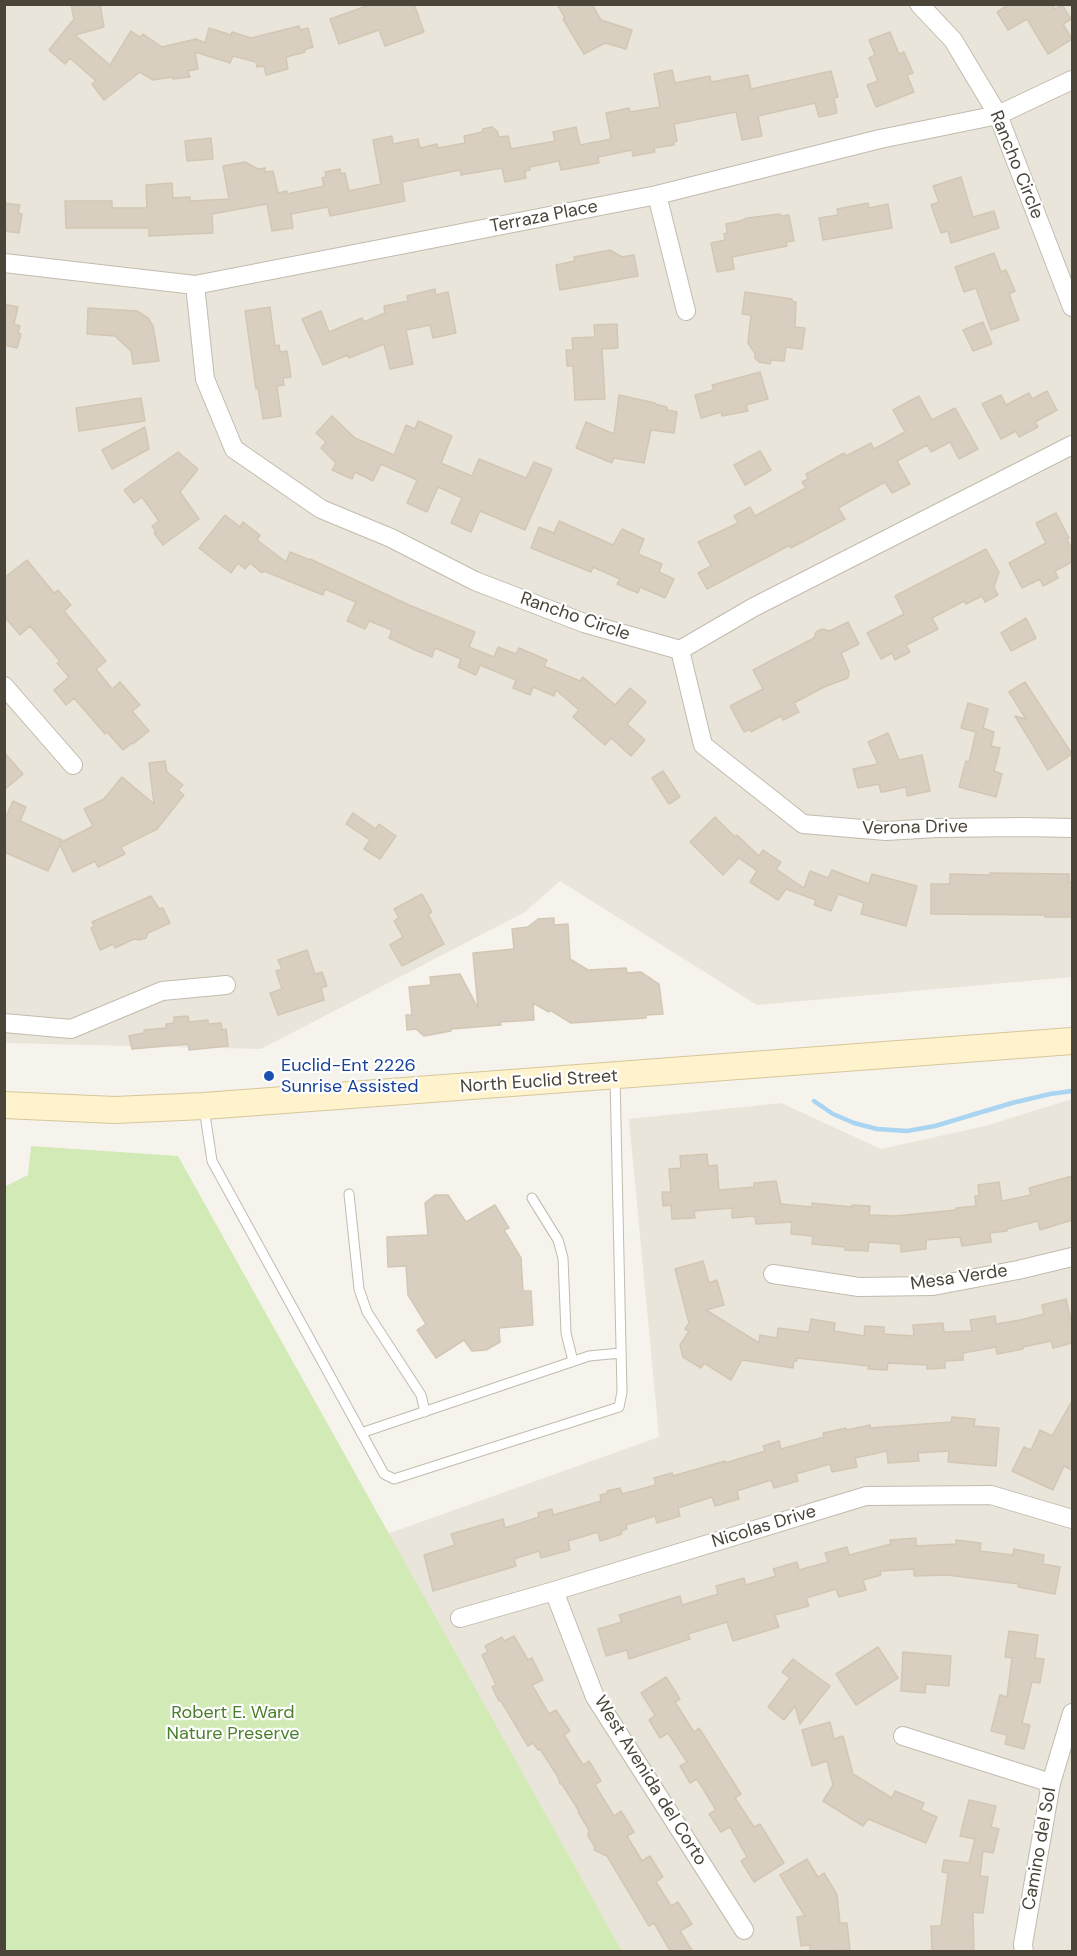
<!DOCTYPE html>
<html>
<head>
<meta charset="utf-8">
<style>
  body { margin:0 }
  #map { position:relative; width:1077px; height:1956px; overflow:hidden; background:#f6f3ec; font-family:"DM Sans",sans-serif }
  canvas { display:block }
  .frame { position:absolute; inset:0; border:6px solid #4b4439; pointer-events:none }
</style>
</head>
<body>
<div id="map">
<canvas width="1077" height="1956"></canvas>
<div class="frame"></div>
</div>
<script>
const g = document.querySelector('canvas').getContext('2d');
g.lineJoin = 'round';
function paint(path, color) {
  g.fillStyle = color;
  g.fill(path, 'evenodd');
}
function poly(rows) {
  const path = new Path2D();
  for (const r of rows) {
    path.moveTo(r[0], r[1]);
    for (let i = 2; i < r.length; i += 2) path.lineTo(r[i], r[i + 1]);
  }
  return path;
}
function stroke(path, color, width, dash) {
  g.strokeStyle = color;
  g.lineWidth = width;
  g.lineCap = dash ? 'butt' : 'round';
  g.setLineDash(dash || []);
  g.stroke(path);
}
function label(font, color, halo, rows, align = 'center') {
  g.font = font + ' "DM Sans",sans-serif';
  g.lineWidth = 4.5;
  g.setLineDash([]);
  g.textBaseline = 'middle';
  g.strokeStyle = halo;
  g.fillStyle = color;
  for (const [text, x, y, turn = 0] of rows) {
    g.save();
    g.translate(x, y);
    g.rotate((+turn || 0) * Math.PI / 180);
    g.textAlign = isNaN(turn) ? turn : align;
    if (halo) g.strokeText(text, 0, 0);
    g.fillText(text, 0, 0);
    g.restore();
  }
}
const residential = poly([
  [5,5,1072,5,1072,977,757,1005,560,881,525,912,261,1049,5,1043],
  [1072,1099,1072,1951,622,1951,387,1534,659,1437,629,1119,781,1103,881,1149,985,1126]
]);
const green = poly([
  [31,1146,178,1156,622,1951,5,1951,4,1187,28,1175]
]);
const stream = poly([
  [814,1101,833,1114,854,1123,877,1129,907,1131,935,1126,1012,1103,1050,1094,1072,1091]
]);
const building = poly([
  [71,4,100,4,104,27,75,35,110,65,131,31,140,37,143,34,162,47,196,39,205,43,209,28,231,35,232,32,251,38,299,26,300,30,308,28,313,47,304,50,305,52,286,57,288,69,266,75,264,66,257,67,256,62,233,56,230,63,195,52,198,69,188,71,190,77,173,79,173,77,153,80,140,72,104,100,92,84,96,81,70,58,65,64,49,50,74,19,71,4],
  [372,4,414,4,424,32,385,46,379,30,339,44,330,19,372,4],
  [557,4,592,4,601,20,632,30,626,49,605,43,584,54,563,19,565,18,557,4],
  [1010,4,1052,4,1055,9,1062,5,1071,19,1063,24,1072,39,1048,54,1027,19,1008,30,997,12,1010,4],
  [890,32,899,54,904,52,913,73,907,75,914,92,876,107,867,85,878,81,869,58,875,55,869,40,890,32],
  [672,70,675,83,710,76,711,82,748,75,751,89,831,71,838,97,834,98,837,113,819,117,815,103,758,116,762,136,742,140,736,112,674,124,677,141,674,142,674,145,654,148,655,152,633,156,632,150,598,157,599,163,561,170,559,161,530,167,530,170,525,171,526,178,505,182,502,168,461,175,460,170,402,182,405,201,330,216,328,207,291,214,293,228,272,231,267,204,212,214,213,233,149,236,149,228,66,228,65,201,112,201,112,208,147,208,146,185,172,183,173,198,190,197,190,201,229,199,223,166,245,162,258,169,265,168,265,172,273,171,278,193,287,191,287,194,324,186,322,178,326,177,325,172,340,169,341,174,345,173,349,191,381,184,373,140,392,136,393,144,418,139,420,148,437,144,438,148,465,143,464,136,482,132,483,129,492,127,497,131,499,137,508,136,511,149,555,141,553,132,576,127,580,145,611,139,606,113,629,108,630,112,660,107,654,74,672,70],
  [211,138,213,159,187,161,185,141,211,138],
  [961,177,973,217,994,211,999,228,951,243,948,231,941,233,931,205,939,202,933,186,961,177],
  [4,203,20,205,18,213,22,214,19,233,4,231,4,203],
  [868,203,869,208,888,204,892,228,823,240,819,218,838,215,837,209,868,203],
  [780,214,781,216,789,215,794,241,786,242,787,246,732,257,734,269,717,272,711,243,725,240,724,234,727,233,726,224,740,221,747,218,780,214],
  [610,250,622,257,634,255,638,276,560,290,556,265,575,261,574,257,610,250],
  [994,253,1001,272,1006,270,1015,291,1009,294,1019,320,991,330,976,288,964,292,955,267,994,253],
  [435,289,436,295,448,292,456,333,433,338,430,325,406,330,413,364,390,369,384,344,349,358,348,355,323,365,302,319,321,311,329,332,362,318,364,322,385,313,384,306,408,301,407,296,435,289],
  [745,292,792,299,792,301,796,302,795,327,805,328,802,349,786,347,784,361,771,360,770,364,759,362,755,358,755,353,748,343,751,315,742,314,745,292],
  [4,304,18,307,14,324,20,326,18,333,21,334,17,348,4,345,4,304],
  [270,307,275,346,279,345,280,352,287,351,291,377,283,378,284,385,277,386,281,416,263,419,258,388,256,389,245,311,270,307],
  [88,308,137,311,148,318,153,326,159,361,133,364,131,351,115,336,87,334,88,308],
  [983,322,992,344,973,351,963,330,983,322],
  [617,324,618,348,602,349,605,399,575,400,573,366,567,366,566,350,573,350,572,338,595,337,594,325,617,324],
  [760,372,768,399,746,405,748,411,722,416,721,412,701,418,695,395,714,390,712,385,760,372],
  [1047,391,1057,410,1035,422,1038,427,1019,437,1016,431,1001,439,982,404,1001,395,1006,405,1029,393,1032,399,1047,391],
  [619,395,655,403,655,404,667,407,667,410,677,412,674,433,651,430,644,463,614,458,612,463,576,448,586,422,614,434,619,395],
  [919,396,932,420,955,408,978,449,959,459,950,442,931,452,927,445,897,461,910,484,892,493,885,482,838,508,845,519,791,548,790,545,707,589,698,573,711,566,698,542,738,523,734,516,750,507,755,516,806,488,802,482,808,479,806,474,844,453,846,456,871,443,874,449,905,432,893,410,919,396],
  [141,398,145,421,79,431,76,408,141,398],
  [332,416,355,438,394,455,406,425,415,429,418,421,452,436,441,463,472,476,479,459,526,478,534,462,552,469,525,530,480,511,471,532,451,523,462,498,438,487,427,512,407,503,417,480,381,464,373,481,355,472,352,479,332,470,336,463,321,448,326,442,316,433,332,416],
  [145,427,149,449,112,469,102,450,145,427],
  [760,451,771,470,745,485,734,465,760,451],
  [178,452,198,469,180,492,199,519,163,545,154,533,156,532,152,526,159,521,142,497,134,503,124,490,178,452],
  [1056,513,1069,538,1067,539,1072,550,1072,562,1055,571,1058,578,1043,586,1040,579,1022,588,1009,563,1046,543,1036,523,1056,513],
  [225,515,240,527,243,522,260,535,257,540,286,562,290,552,310,560,310,559,409,605,475,632,469,647,494,657,498,647,516,654,519,648,547,660,544,666,580,681,583,677,615,705,630,688,646,702,627,724,645,740,631,756,611,738,605,745,573,717,579,710,556,690,554,696,533,687,530,695,513,688,516,680,480,665,476,675,458,667,461,659,435,648,432,657,415,650,389,638,392,630,369,621,365,629,347,621,356,602,325,589,323,595,264,571,262,573,250,563,245,569,238,563,231,573,199,548,225,515],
  [559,521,613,545,622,529,644,539,638,554,662,564,659,572,674,579,665,598,640,587,638,593,617,584,620,579,593,567,591,572,531,548,539,527,554,533,559,521],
  [986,549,999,572,994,587,998,595,985,602,982,596,966,604,964,601,932,618,938,629,906,645,910,652,895,660,892,653,881,659,867,633,904,614,895,596,986,549],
  [27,560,54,593,58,590,71,605,64,611,106,661,96,669,112,689,120,682,140,705,132,711,149,731,133,744,132,743,123,750,107,732,105,734,74,698,66,705,54,690,69,677,57,663,60,661,30,626,20,635,4,616,4,578,27,560],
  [1026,618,1036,638,1011,651,1001,633,1026,618],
  [848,622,859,644,841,653,849,672,848,678,824,687,794,703,799,712,783,720,781,716,751,732,750,729,744,732,730,706,763,689,753,670,814,638,816,632,822,629,830,631,848,622],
  [1025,682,1072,754,1048,770,1015,716,1026,719,1009,692,1025,682],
  [968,703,988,709,983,728,994,732,991,746,1000,748,994,771,1002,774,996,797,959,787,966,761,969,762,976,732,961,728,968,703],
  [888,733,899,760,922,755,930,791,907,796,906,787,883,792,881,792,879,784,858,788,853,769,878,764,868,742,888,733],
  [4,752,23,774,4,790,4,752],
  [165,761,167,772,183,785,178,790,184,795,157,829,121,847,125,854,98,867,95,861,73,872,60,845,48,871,4,852,4,821,13,801,26,807,20,821,62,840,60,843,93,826,84,809,104,799,122,777,154,804,149,763,165,761],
  [663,771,680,797,669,804,652,778,663,771],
  [353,813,376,829,379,824,396,836,380,859,364,849,370,840,346,824,353,813],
  [715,817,735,837,737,835,759,856,763,850,781,862,776,869,804,888,810,871,828,878,832,870,869,884,872,874,917,886,906,926,861,914,864,903,838,894,831,911,814,905,816,900,786,889,778,900,750,882,757,871,739,858,723,875,690,842,715,817],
  [990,873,1069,874,1069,882,1072,882,1072,917,1045,917,1045,915,931,914,931,884,950,884,950,874,990,875,990,873],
  [422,894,432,912,428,914,444,944,402,966,390,945,403,937,394,921,399,918,394,909,422,894],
  [151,896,159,909,163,908,170,923,148,933,146,938,139,940,134,939,115,948,113,944,100,950,91,928,94,926,92,922,151,896],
  [554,918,554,925,568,924,570,959,588,970,626,968,627,973,641,972,659,984,663,1014,646,1015,646,1018,571,1023,550,1010,549,1012,533,1003,534,1020,500,1022,501,1025,451,1029,451,1031,424,1036,416,1029,407,1030,406,1015,412,1015,409,987,431,985,430,977,460,974,478,1008,473,953,514,949,512,929,528,927,538,919,554,918],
  [307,950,315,974,322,972,327,986,321,988,324,1000,278,1015,270,993,282,989,276,971,282,969,278,960,307,950],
  [188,1016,189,1022,208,1020,208,1024,221,1023,222,1030,226,1029,228,1046,189,1050,188,1044,132,1049,129,1036,144,1033,144,1030,166,1028,166,1024,174,1023,174,1017,188,1016],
  [707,1154,708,1166,717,1165,719,1190,754,1187,754,1183,776,1181,781,1204,812,1207,812,1203,852,1207,852,1205,870,1206,869,1215,895,1216,956,1210,956,1208,976,1206,975,1196,979,1196,978,1185,999,1182,1002,1201,1031,1195,1029,1188,1072,1176,1072,1220,1040,1230,1038,1221,1007,1229,1007,1231,990,1233,991,1242,962,1246,960,1237,926,1240,926,1249,901,1252,901,1244,869,1242,868,1251,845,1250,845,1247,812,1244,813,1236,791,1234,792,1222,756,1224,755,1216,732,1218,732,1208,694,1211,695,1218,672,1219,671,1205,663,1206,662,1192,671,1192,669,1169,681,1168,680,1156,707,1154],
  [435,1195,448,1195,466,1222,495,1205,509,1228,504,1230,521,1258,523,1291,531,1291,533,1325,499,1328,500,1342,486,1350,472,1351,464,1340,436,1358,417,1330,426,1324,408,1295,406,1266,388,1267,387,1237,428,1235,425,1203,435,1195],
  [703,1261,709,1283,717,1280,724,1305,706,1310,759,1343,760,1335,777,1338,778,1328,809,1332,811,1319,835,1323,834,1331,864,1336,865,1326,884,1327,884,1334,914,1336,913,1325,943,1323,944,1332,972,1331,970,1320,995,1316,996,1324,1020,1320,1044,1314,1042,1305,1066,1299,1071,1320,1072,1319,1072,1343,1053,1348,1051,1341,1023,1347,1023,1349,997,1354,996,1347,963,1353,963,1360,945,1361,945,1368,927,1369,927,1365,888,1363,887,1370,868,1369,869,1366,797,1358,797,1361,794,1361,793,1368,742,1360,731,1380,704,1363,701,1368,683,1357,680,1345,689,1331,685,1329,689,1323,675,1269,703,1261],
  [1072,1401,1072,1470,1064,1466,1053,1490,1012,1471,1024,1447,1031,1450,1040,1430,1052,1436,1072,1401],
  [952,1417,975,1419,974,1426,999,1428,996,1466,948,1462,949,1451,918,1453,919,1461,888,1463,887,1451,855,1458,857,1467,832,1472,830,1464,796,1474,798,1481,774,1488,771,1480,737,1491,739,1499,715,1506,712,1497,678,1508,680,1516,657,1523,655,1516,626,1525,627,1529,621,1531,622,1534,600,1541,598,1532,568,1541,570,1550,541,1558,539,1551,514,1559,516,1566,433,1591,424,1555,455,1545,451,1534,503,1519,505,1528,539,1517,538,1513,552,1509,553,1515,601,1501,600,1495,608,1493,607,1491,620,1488,622,1494,656,1485,654,1478,672,1473,673,1476,690,1471,725,1461,725,1463,765,1451,763,1446,779,1441,781,1449,824,1437,823,1433,846,1428,846,1430,870,1425,870,1428,951,1422,952,1417],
  [916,1538,916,1546,956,1544,956,1540,981,1543,980,1551,1013,1555,1014,1549,1044,1555,1043,1564,1060,1567,1055,1594,1018,1587,1019,1584,947,1575,914,1576,914,1569,880,1571,881,1575,863,1580,866,1590,839,1597,836,1589,806,1598,809,1606,775,1615,779,1627,733,1641,727,1622,688,1634,690,1639,629,1659,627,1650,606,1656,598,1629,622,1622,619,1615,680,1596,682,1605,718,1594,716,1586,744,1578,746,1585,776,1576,773,1569,797,1562,799,1570,828,1562,825,1553,847,1547,849,1555,891,1544,890,1540,916,1538],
  [1009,1631,1038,1635,1035,1658,1044,1659,1040,1683,1032,1682,1022,1723,1030,1725,1024,1749,1005,1744,1007,1735,991,1731,1000,1695,1007,1697,1012,1658,1005,1657,1009,1631],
  [514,1636,528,1660,532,1658,543,1680,532,1685,549,1714,556,1710,570,1731,564,1735,583,1765,589,1761,601,1781,595,1785,614,1816,621,1811,634,1832,627,1836,642,1861,650,1856,663,1877,656,1882,671,1906,678,1902,692,1924,680,1931,693,1952,671,1952,654,1923,649,1926,607,1856,594,1850,595,1847,588,1836,589,1830,578,1812,579,1811,562,1784,560,1784,558,1777,540,1749,538,1750,533,1743,528,1746,501,1701,499,1701,492,1687,496,1685,482,1655,488,1652,485,1646,502,1637,504,1641,514,1636],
  [878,1647,898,1678,856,1705,836,1674,878,1647],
  [903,1652,951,1656,949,1686,926,1684,925,1693,901,1691,903,1652],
  [793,1659,830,1686,800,1724,795,1706,784,1720,768,1707,790,1678,782,1672,793,1659],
  [666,1677,680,1699,675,1702,694,1732,699,1728,741,1794,735,1798,754,1827,760,1824,784,1863,754,1882,741,1861,747,1857,730,1827,721,1832,709,1814,716,1810,697,1779,690,1783,680,1766,687,1762,668,1733,660,1738,649,1720,655,1715,641,1693,666,1677],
  [830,1722,834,1739,843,1736,853,1774,892,1798,895,1791,924,1803,921,1810,937,1817,926,1843,868,1819,863,1826,823,1801,833,1785,827,1761,812,1766,802,1730,830,1722],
  [969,1800,996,1806,991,1827,999,1829,993,1853,983,1851,980,1876,988,1877,983,1913,973,1912,974,1952,932,1952,931,1926,941,1926,948,1873,942,1872,944,1860,969,1863,975,1839,960,1836,969,1800],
  [807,1859,818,1877,824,1873,837,1895,840,1923,847,1923,850,1950,810,1952,810,1945,801,1946,797,1917,805,1916,780,1875,807,1859]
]);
const service = poly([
  [204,1108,212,1161,384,1474,394,1479,619,1407,622,1392,615,1077],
  [349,1194,359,1289,367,1312,421,1395,425,1412],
  [532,1198,558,1240,563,1258,566,1333,573,1361],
  [361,1433,589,1356,621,1353]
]);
const minor = poly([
  [919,4,953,40,998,115,1072,307],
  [657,195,686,311],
  [4,263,195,285,657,195,880,139,998,115,1072,80],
  [195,285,205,379,234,449,321,509,391,538,475,581,584,623,680,650,754,607,1072,445],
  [680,650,703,745,803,824,886,831,937,828,1024,827,1072,828],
  [4,686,73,765],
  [4,1023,71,1029,162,991,226,985],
  [773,1274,859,1287,933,1286,1018,1270,1072,1257],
  [554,1591,595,1697,744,1930],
  [460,1618,554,1591,866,1496,991,1495,1072,1519],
  [903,1736,1051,1783],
  [1024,1952,1023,1944,1051,1783,1072,1713]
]);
const secondary = poly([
  [4,1105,115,1110,204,1106,1072,1041]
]);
const markers = [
  [269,1076,6,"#1a4fb4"]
];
const streetNames = [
  ["Rancho Circle",1016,165,68],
  ["Terraza Place",544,217,-11],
  ["Rancho Circle",575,617,19],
  ["Verona Drive",915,828,-1],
  ["North Euclid Street",539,1082,-4],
  ["Mesa Verde",959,1278,-8],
  ["Nicolas Drive",764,1527,-17],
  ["West Avenida del Corto",650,1781,58],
  ["Camino del Sol",1040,1849,-80]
];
const transitNames = [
  ["Euclid-Ent 2226",281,1066],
  ["Sunrise Assisted",281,1087]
];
const parkNames = [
  ["Robert E. Ward",233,1713],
  ["Nature Preserve",233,1734]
];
paint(residential, '#eae5da');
paint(green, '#d2eab5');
stroke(stream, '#a9d4f2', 4.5);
paint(building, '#d8cfc1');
stroke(building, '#d3c7b4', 1.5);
stroke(service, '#c2bbae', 11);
stroke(minor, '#c2bbae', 20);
stroke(secondary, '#d6c79b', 28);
stroke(service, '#fff', 9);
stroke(minor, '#fff', 18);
stroke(secondary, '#fff3cd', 26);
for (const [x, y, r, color] of markers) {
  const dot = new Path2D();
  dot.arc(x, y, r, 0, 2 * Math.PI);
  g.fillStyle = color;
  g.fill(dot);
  stroke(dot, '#fff', 2);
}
label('18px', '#4b4439', '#fff', streetNames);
label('18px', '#164399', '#fff', transitNames, 'left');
label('18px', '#4a7f2a', '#fff', parkNames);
</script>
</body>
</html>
